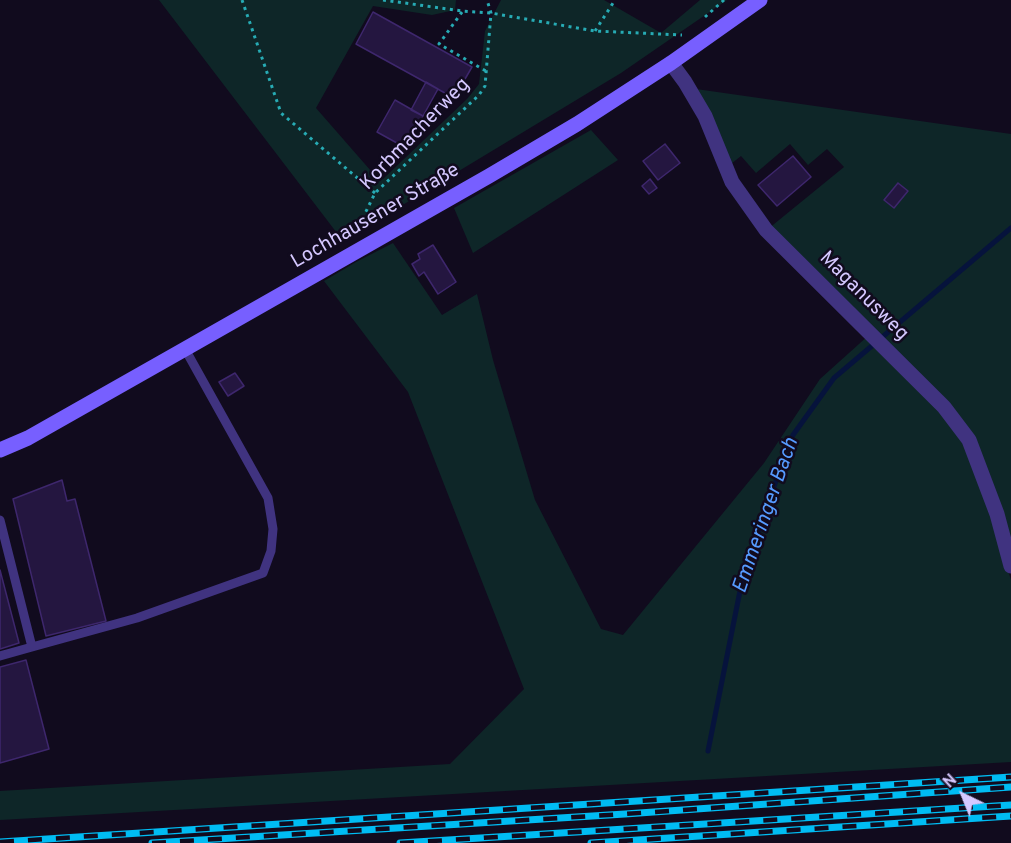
<!DOCTYPE html>
<html>
<head>
<meta charset="utf-8">
<style>
  body { margin:0 }
  #map { position:relative; width:1011px; height:843px; overflow:hidden; background:#110b1e; font-family:Overpass,sans-serif }
  canvas { display:block }
  .north { position:absolute; left:933px; top:765px; width:60px; height:60px; -webkit-text-stroke:4px #110b1e; paint-order:stroke; rotate:317deg; font-size:16px; font-weight:700; line-height:24px; text-align:center; color:#d5c8ff }
  .north::after { content:''; display:block; margin:auto; width:21px; height:27px; background:#d5c8ff; clip-path:polygon(50% 0,100% 100%,50% 72%,0 100%) }
</style>
</head>
<body>
<div id="map">
<canvas width="1011" height="843"></canvas>
<div class="north">N</div>
</div>
<script>
const g = document.querySelector('canvas').getContext('2d');
g.lineJoin = 'round';
function paint(path, color) {
  g.fillStyle = color;
  g.fill(path, 'evenodd');
}
function poly(rows) {
  const path = new Path2D();
  for (const r of rows) {
    path.moveTo(r[0], r[1]);
    for (let i = 2; i < r.length; i += 2) path.lineTo(r[i], r[i + 1]);
  }
  return path;
}
function stroke(path, color, width, dash) {
  g.strokeStyle = color;
  g.lineWidth = width;
  g.lineCap = dash ? 'butt' : 'round';
  g.setLineDash(dash || []);
  g.stroke(path);
}
function label(font, color, halo, rows, align = 'center') {
  g.font = font + ' Overpass,sans-serif';
  g.lineWidth = 5;
  g.setLineDash([]);
  g.textBaseline = 'middle';
  g.strokeStyle = halo;
  g.fillStyle = color;
  for (const [text, x, y, turn = 0] of rows) {
    g.save();
    g.translate(x, y);
    g.rotate((+turn || 0) * Math.PI / 180);
    g.textAlign = isNaN(turn) ? turn : align;
    if (halo) g.strokeText(text, 0, 0);
    g.fillText(text, 0, 0);
    g.restore();
  }
}
const green = poly([
  [159,0,456,0,455,10,432,15,373,6,316,108,371,171,383,179,467,99,479,84,485,31,501,0,604,0,661,33,700,0,727,0,621,73,343,241],
  [696,89,1011,134,1011,548,973,440,768,229,844,167,827,149,808,165,790,144,756,173,741,156,731,164],
  [591,130,618,160,473,253,454,208],
  [393,243,442,315,477,294,493,360,535,500,601,629,623,635,764,463,820,379,869,335,953,424,971,451,1011,580,1011,762,0,820,0,791,450,764,524,689,408,392,324,281,356,262]
]);
const stream = poly([
  [708,751,740,591,762,519,793,435,834,378,1011,228]
]);
const building = poly([
  [373,12,472,67,454,98,356,44,373,12],
  [426,82,438,89,423,116,411,110,426,82],
  [395,100,423,116,406,148,377,132,395,100],
  [665,144,680,163,658,180,643,161,665,144],
  [793,156,811,177,777,206,758,185,793,156],
  [650,179,657,188,649,194,642,186,650,179],
  [898,183,908,191,894,208,884,200,898,183],
  [433,245,456,282,438,294,424,272,419,276,412,264,420,259,418,254,433,245],
  [235,373,244,386,228,396,219,382,235,373],
  [62,480,67,501,75,499,106,621,46,636,13,499,62,480],
  [0,570,19,643,0,649,0,570],
  [26,660,49,749,0,763,0,667,26,660]
]);
const path = poly([
  [242,0,281,113,375,193],
  [383,0,462,11,491,13,595,31,682,35],
  [462,12,439,44,486,71],
  [705,17,724,0],
  [595,31,615,0],
  [356,232,375,193,479,95,485,86,491,13,487,0]
]);
const lane = poly([
  [0,520,32,647,137,618,263,573,271,551,273,529,268,498,185,349],
  [0,656,32,647]
]);
const street = poly([
  [671,63,685,82,705,116,732,182,766,230,944,407,969,440,997,514,1011,566]
]);
const secondary = poly([
  [0,450,28,438,185,349,489,176,577,124,671,63,760,0]
]);
const rail = poly([
  [0,842,1011,777],
  [152,843,625,814,1011,787],
  [400,843,1011,805],
  [591,843,1011,816]
]);
const streetNames = [
  ["Korbmacherweg",416,135,-46],
  ["Lochhausener Straße",376,217,-30],
  ["Maganusweg",863,297,45]
];
const waterNames = [
  ["Emmeringer Bach",767,516,-71]
];
paint(green, '#0e2628');
stroke(stream, '#06133c', 5);
paint(building, '#241640');
stroke(building, '#3e276d', 1.5);
stroke(path, '#27abb4', 3, [3, 4.5]);
stroke(lane, '#403380', 9);
stroke(street, '#403380', 15);
stroke(secondary, '#775fff', 15);
stroke(rail, '#00bcf3', 7);
stroke(rail, '#110b1e', 4.5, [14]);
label('20px', '#d5c8ff', '#110b1e', streetNames);
label('italic 21px', '#569bff', '#110b1e', waterNames);
</script>
</body>
</html>
